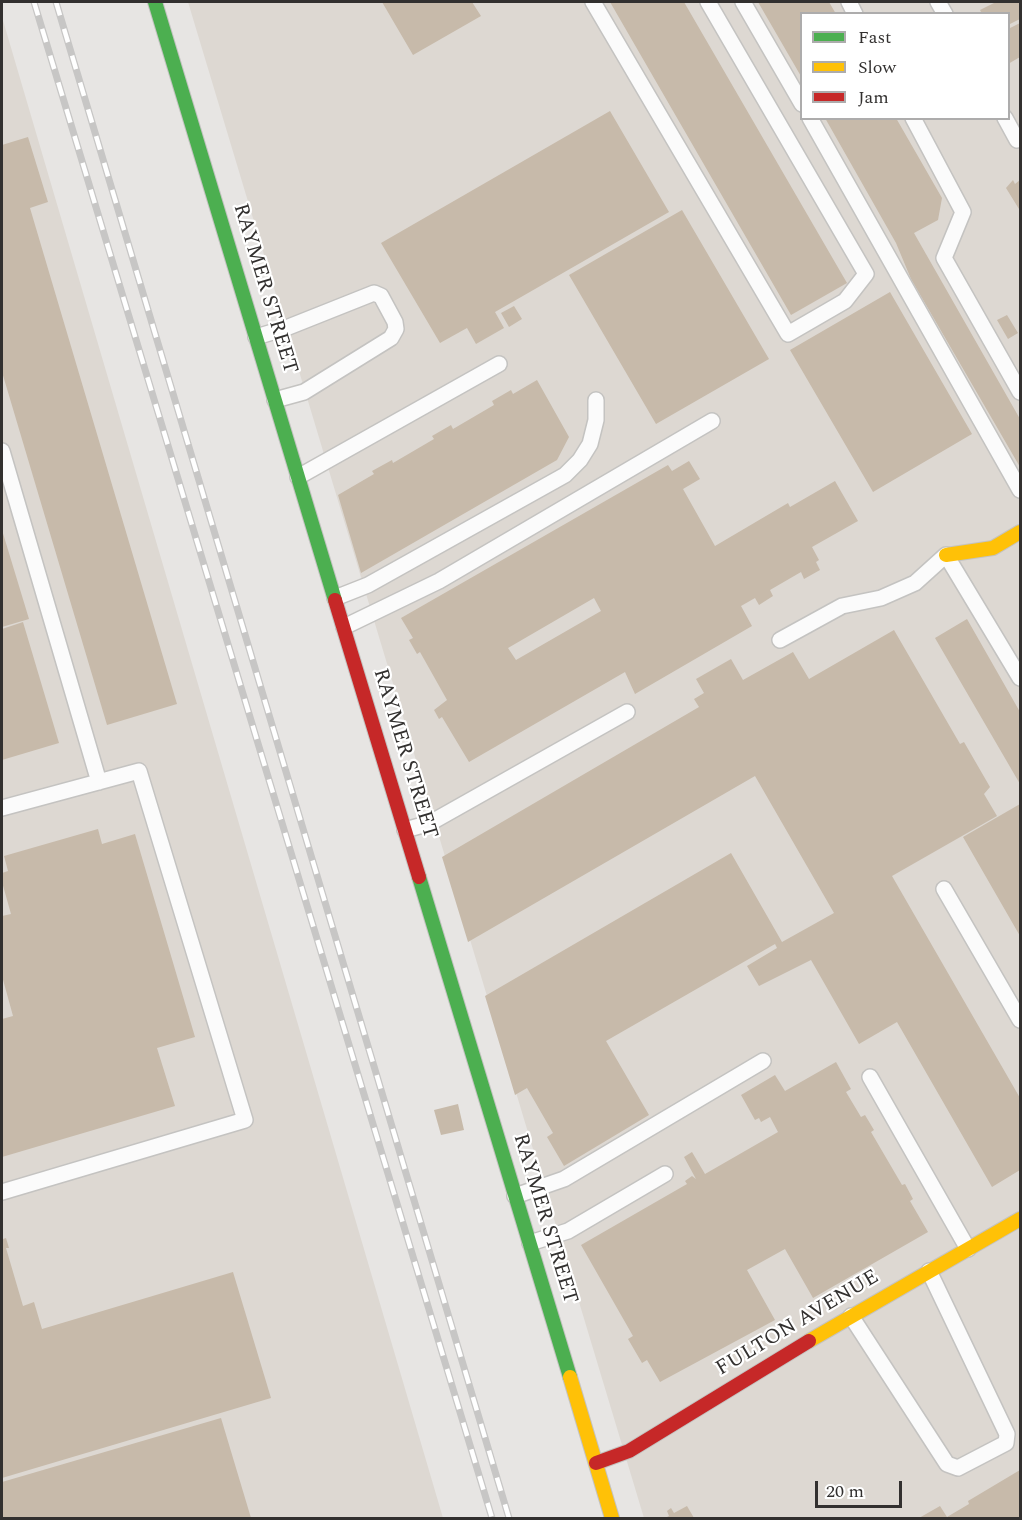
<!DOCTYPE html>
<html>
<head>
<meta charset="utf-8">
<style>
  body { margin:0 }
  #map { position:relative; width:1022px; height:1520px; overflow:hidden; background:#e7e5e3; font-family:Spectral,serif }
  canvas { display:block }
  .frame { position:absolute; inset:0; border:3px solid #32302f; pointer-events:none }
  .legend { position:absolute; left:800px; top:12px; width:210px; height:108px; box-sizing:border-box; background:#fff; border:2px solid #adacac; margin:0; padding:8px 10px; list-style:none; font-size:18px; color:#32302f }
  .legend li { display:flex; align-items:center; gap:12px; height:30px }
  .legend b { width:30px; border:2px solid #adacac }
  .scale { position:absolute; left:815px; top:1481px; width:87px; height:27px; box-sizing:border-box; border:3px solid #32302f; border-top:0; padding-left:8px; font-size:18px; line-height:21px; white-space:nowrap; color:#32302f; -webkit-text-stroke:4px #fff; paint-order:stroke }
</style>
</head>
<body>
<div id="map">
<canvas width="1022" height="1520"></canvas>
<div class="frame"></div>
<ul class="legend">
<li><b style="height:8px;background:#4caf50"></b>Fast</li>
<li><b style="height:8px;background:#ffc107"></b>Slow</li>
<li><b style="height:8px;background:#c62828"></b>Jam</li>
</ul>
<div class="scale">20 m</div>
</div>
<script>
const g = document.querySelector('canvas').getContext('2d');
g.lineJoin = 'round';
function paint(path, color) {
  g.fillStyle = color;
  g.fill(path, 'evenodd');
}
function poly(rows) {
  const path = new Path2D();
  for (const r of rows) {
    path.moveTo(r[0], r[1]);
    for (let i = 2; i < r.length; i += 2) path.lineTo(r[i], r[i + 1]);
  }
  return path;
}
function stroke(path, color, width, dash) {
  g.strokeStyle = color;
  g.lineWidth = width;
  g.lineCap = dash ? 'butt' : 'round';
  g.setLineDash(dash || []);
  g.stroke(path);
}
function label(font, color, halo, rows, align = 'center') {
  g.font = font + ' Spectral,serif';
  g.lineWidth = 4.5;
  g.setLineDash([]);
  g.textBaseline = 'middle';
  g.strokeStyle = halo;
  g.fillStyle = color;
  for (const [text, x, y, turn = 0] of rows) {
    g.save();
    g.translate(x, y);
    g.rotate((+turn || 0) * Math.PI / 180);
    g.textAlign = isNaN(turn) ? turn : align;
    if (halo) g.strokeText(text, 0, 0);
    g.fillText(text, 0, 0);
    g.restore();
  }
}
const built = poly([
  [188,2,1020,2,1020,1518,644,1518],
  [802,14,1008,14,1008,118,802,118],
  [2,17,443,1518,2,1518]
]);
const building = poly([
  [382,2,472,2,481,16,413,55],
  [610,2,684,2,847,283,791,315],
  [758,2,829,2,836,14,802,14,802,78],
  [996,2,1020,2,1020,19,1008,25,1008,14,982,14,980,10],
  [1020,23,1020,57,1008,64,1008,29],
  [610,111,669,212,495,312,504,328,476,344,467,328,440,343,381,243],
  [825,118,896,118,942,198,938,220,914,233,1020,419,1020,467,911,279,896,243],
  [28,137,48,202,30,208,177,704,107,725,2,372,2,145],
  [1013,180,1015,184,1020,180,1019,209,1006,188],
  [682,210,769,359,656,424,569,275],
  [890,292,972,434,873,492,790,350],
  [514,306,522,319,509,327,501,313],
  [1007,315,1018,333,1008,339,997,320],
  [537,380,569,437,557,460,361,573,338,495,374,474,372,471,392,460,393,463,434,439,432,436,451,425,453,429,494,405,492,401,511,390,513,394],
  [689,461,700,479,683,489,715,546,788,503,790,507,835,481,858,521,812,547,819,560,816,562,820,570,804,579,801,572,770,590,773,596,759,605,755,598,741,606,752,626,635,694,625,672,469,762,442,717,439,719,434,710,447,700,420,652,417,654,409,640,413,638,401,618,668,465,672,471],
  [594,598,601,611,516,660,508,648],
  [2,530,29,619,2,627],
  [967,619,1020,712,1020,784,935,638],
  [23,622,59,743,2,760,2,629],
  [894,630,960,744,964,742,990,787,984,794,997,816,892,876,1020,1098,1020,1170,992,1187,897,1022,859,1044,811,960,759,986,747,966,777,948,775,944,606,1041,649,1115,564,1166,547,1137,553,1133,527,1088,515,1095,485,996,731,853,782,942,834,913,755,776,468,942,442,857,699,707,694,699,704,693,696,679,731,659,743,680,793,652,809,679],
  [1020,804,1020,936,963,837],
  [98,829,102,844,135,834,195,1037,157,1048,175,1106,2,1157,2,1019,13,1016,2,976,2,916,11,914,2,882,2,873,8,871,4,856],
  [836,1062,851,1089,846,1092,861,1117,865,1115,874,1130,871,1132,902,1185,905,1184,913,1199,910,1201,928,1232,813,1298,785,1249,747,1270,775,1320,660,1382,647,1360,642,1363,628,1339,633,1336,581,1245,687,1184,685,1181,692,1176,696,1179,684,1157,692,1152,705,1174,778,1132,770,1117,761,1122,759,1118,755,1120,741,1095,775,1075,785,1091],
  [458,1104,464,1130,441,1135,434,1110],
  [2,1234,3,1239,6,1238,9,1248,6,1248,23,1306,34,1302,42,1329,233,1272,271,1398,2,1478],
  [221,1418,251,1518,2,1518,2,1482],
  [1020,1470,1020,1518,919,1518,940,1506,947,1517,969,1504,968,1501],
  [687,1506,694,1518,665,1518,669,1516,667,1511,671,1508,674,1513]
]);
const lane = poly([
  [593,2,788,334,845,301,866,274,708,2],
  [743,2,802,104],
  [849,2,855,14],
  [938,2,945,14],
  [810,118,1020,490],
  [913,118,963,212,944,258,1020,392],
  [1005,118,1017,140],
  [256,337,286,328,374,293,381,296,395,322,396,329,391,338,304,392,275,400],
  [2,451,99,782],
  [298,477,499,364],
  [335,598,368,585,565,475,580,460,590,444,596,420,596,400],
  [344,627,439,581,712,421],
  [780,640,842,606,881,598,915,583,946,555,1020,678],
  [2,808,139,771,245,1120,2,1192],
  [405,830,430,823,627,712],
  [944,889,1020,1020],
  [870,1077,968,1249],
  [515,1196,564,1179,763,1061],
  [530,1243,568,1231,665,1174],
  [851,1316,947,1464,958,1468,1006,1443,1007,1434,929,1271]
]);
const fast = poly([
  [155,2,335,600],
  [419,877,570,1377]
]);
const slow = poly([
  [946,555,993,548,1020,532],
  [809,1341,1020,1219],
  [570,1377,612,1518]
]);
const jam = poly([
  [335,600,419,877],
  [596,1463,629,1451,809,1341]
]);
const rail = poly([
  [34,2,492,1518],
  [56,2,509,1518]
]);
const streetNames = [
  ["RAYMER STREET",264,289,73],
  ["RAYMER STREET",404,754,73],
  ["RAYMER STREET",544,1219,73],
  ["FULTON AVENUE",798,1324,-31]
];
paint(built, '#ddd8d2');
paint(building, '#c7baaa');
stroke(lane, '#c4c3c1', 18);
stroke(fast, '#c4c3c1', 16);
stroke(slow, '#c4c3c1', 16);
stroke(jam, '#c4c3c1', 16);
stroke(lane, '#fbfbfb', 15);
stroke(fast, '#4caf50', 14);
stroke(slow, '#ffc107', 14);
stroke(jam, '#c62828', 14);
stroke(rail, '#c7c6c5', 7);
stroke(rail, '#fff', 4.5, [14]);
label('21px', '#32302f', '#fff', streetNames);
</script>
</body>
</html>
